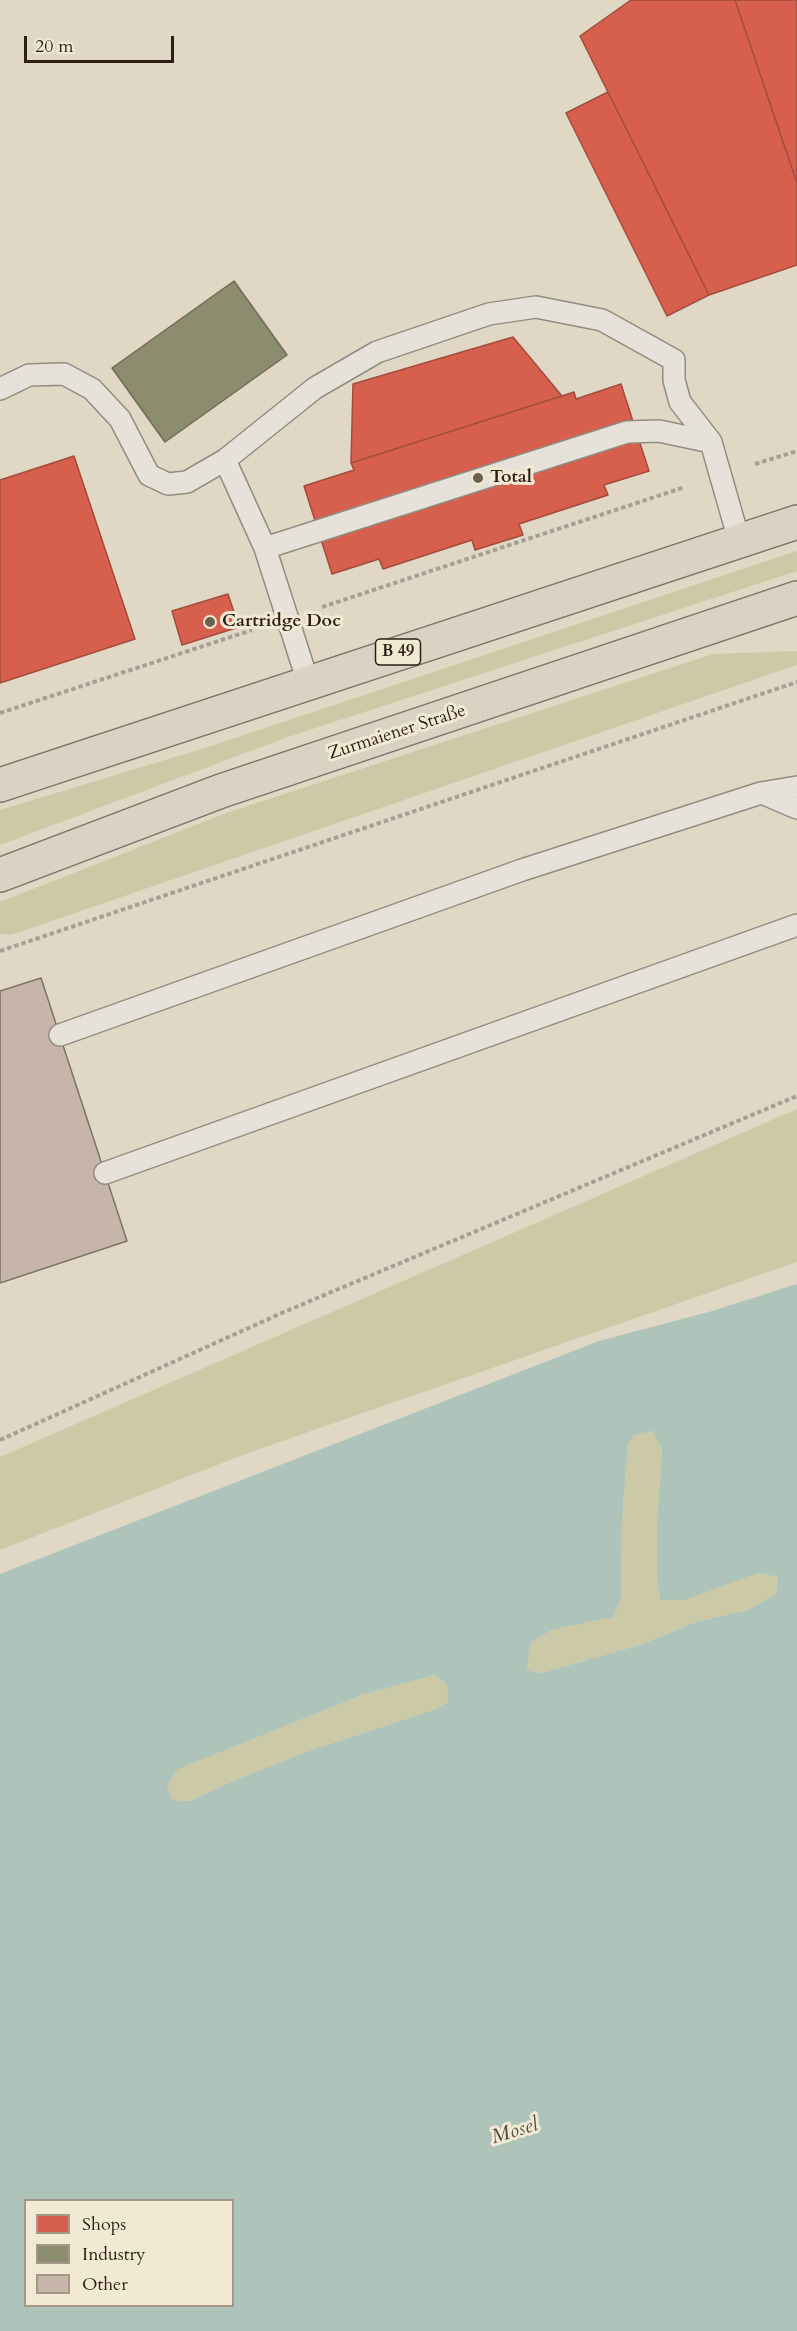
<!DOCTYPE html>
<html>
<head>
<meta charset="utf-8">
<style>
  body { margin:0 }
  #map { position:relative; width:797px; height:2331px; overflow:hidden; background:#e0d8c5; font-family:Cardo,serif }
  canvas { display:block }
  .legend { position:absolute; left:24px; top:2199px; width:210px; height:108px; box-sizing:border-box; background:#f2e9d2; border:2px solid #a39887; margin:0; padding:8px 10px; list-style:none; font-size:18px; color:#2d1f16 }
  .legend li { display:flex; align-items:center; gap:12px; height:30px }
  .legend b { width:30px; border:2px solid #a39887 }
  .scale { position:absolute; left:24px; top:36px; width:150px; height:27px; box-sizing:border-box; border:3px solid #2d1f16; border-top:0; padding-left:8px; font-size:18px; line-height:21px; white-space:nowrap; color:#2d1f16; -webkit-text-stroke:4px #f2e9d2; paint-order:stroke }
</style>
</head>
<body>
<div id="map">
<canvas width="797" height="2331"></canvas>
<ul class="legend">
<li><b style="height:16px;background:#d6604d"></b>Shops</li>
<li><b style="height:16px;background:#8c8c6e"></b>Industry</li>
<li><b style="height:16px;background:#c6b5a8"></b>Other</li>
</ul>
<div class="scale">20 m</div>
</div>
<script>
const g = document.querySelector('canvas').getContext('2d');
g.lineJoin = 'round';
function paint(path, color) {
  g.fillStyle = color;
  g.fill(path, 'evenodd');
}
function poly(rows) {
  const path = new Path2D();
  for (const r of rows) {
    path.moveTo(r[0], r[1]);
    for (let i = 2; i < r.length; i += 2) path.lineTo(r[i], r[i + 1]);
  }
  return path;
}
function stroke(path, color, width, dash) {
  g.strokeStyle = color;
  g.lineWidth = width;
  g.lineCap = dash ? 'butt' : 'round';
  g.setLineDash(dash || []);
  g.stroke(path);
}
function label(font, color, halo, rows, align = 'center') {
  g.font = font + ' Cardo,serif';
  g.lineWidth = 6;
  g.setLineDash([]);
  g.textBaseline = 'middle';
  g.strokeStyle = halo;
  g.fillStyle = color;
  for (const [text, x, y, turn = 0] of rows) {
    g.save();
    g.translate(x, y);
    g.rotate((+turn || 0) * Math.PI / 180);
    g.textAlign = isNaN(turn) ? turn : align;
    if (halo) g.strokeText(text, 0, 0);
    g.fillText(text, 0, 0);
    g.restore();
  }
}
const green = poly([
  [797,551,797,571,288,737,0,845,0,810,211,746],
  [797,651,797,665,11,935,0,934,0,902,226,813,713,654],
  [797,1109,797,1262,248,1453,0,1550,0,1457],
  [653,1431,662,1450,657,1524,657,1579,660,1600,730,1583,759,1573,778,1577,776,1594,748,1610,696,1622,643,1644,541,1673,526,1670,530,1643,552,1630,614,1617,621,1597,622,1520,628,1444,634,1435],
  [435,1675,447,1684,448,1702,434,1710,314,1749,233,1781,190,1801,173,1800,167,1785,177,1769,362,1695]
]);
const water = poly([
  [797,1284,797,2331,0,2331,0,1574,599,1341,712,1311],
  [653,1431,662,1450,657,1524,657,1579,660,1600,684,1600,759,1573,778,1577,776,1594,748,1610,696,1622,643,1644,541,1673,527,1670,530,1643,552,1630,614,1617,621,1597,622,1520,628,1444,634,1435],
  [435,1675,447,1684,448,1702,434,1710,314,1749,233,1781,190,1801,173,1800,167,1785,178,1769,362,1695],
  [26,2200,232,2200,232,2306,26,2306]
]);
const shops = poly([
  [631,0,735,0,797,183,797,265,709,295,580,36,631,0],
  [735,0,797,0,797,183,735,0],
  [608,92,709,295,667,316,566,113,608,92],
  [513,337,562,396,351,463,353,384,513,337],
  [621,384,649,471,604,485,608,495,519,524,523,535,475,550,472,540,383,569,379,559,332,574,304,486,354,470,351,463,562,396,574,392,576,399,621,384],
  [74,456,135,639,0,683,0,480,74,456],
  [228,594,239,627,182,645,172,611,228,594]
]);
const industry = poly([
  [234,281,287,355,165,442,112,368,234,281]
]);
const building = poly([
  [41,978,127,1241,0,1283,0,991,41,978]
]);
const path = poly([
  [755,464,797,451],
  [322,607,685,487],
  [0,713,252,630],
  [0,951,797,682],
  [0,1440,284,1312,797,1096]
]);
const service = poly([
  [0,389,29,375,64,374,92,389,120,419,149,475,168,484,187,482,225,460,315,388,377,352,489,314,536,307,602,320,674,360,674,380,680,402,711,442,739,540],
  [225,460,265,548,308,682],
  [265,548,627,432,659,431,711,442],
  [762,793,797,808],
  [60,1035,522,870,761,793,797,787],
  [105,1173,797,925]
]);
const primary = poly([
  [0,785,797,522],
  [0,875,221,791,797,598]
]);
const markers = [
  [478,478,6,"#6c6053"],
  [210,622,6,"#6c6053"]
];
const shields = [
  [398,652,45]
];
const shieldNames = [
  ["B 49",398,652]
];
const poiNames = [
  ["Total",490,478],
  ["Cartridge Doc",222,622]
];
const streetNames = [
  ["Zurmaiener Straße",397,733,-18]
];
const waterNames = [
  ["Mosel",515,2132,-17]
];
paint(green, '#cccaa6');
paint(water, '#aec4ba');
paint(shops, '#d6604d');
stroke(shops, '#a34c3c', 1.5);
paint(industry, '#8c8c6e');
stroke(industry, '#706b54', 1.5);
paint(building, '#c6b5a8');
stroke(building, '#7a7369', 1.5);
stroke(service, '#928c80', 24);
stroke(primary, '#7a7369', 36);
stroke(path, '#a4a098', 4, [4.5, 3]);
stroke(service, '#e7e2d9', 21);
stroke(primary, '#dad3c4', 33);
for (const [x, y, r, color] of markers) {
  const dot = new Path2D();
  dot.arc(x, y, r, 0, 2 * Math.PI);
  g.fillStyle = color;
  g.fill(dot);
  stroke(dot, '#f2e9d2', 2);
}
for (const [x, y, w] of shields) {
  const box = new Path2D();
  box.roundRect(x - w / 2, y - 13, w, 26, 4.5);
  g.fillStyle = '#f2e9d2';
  g.fill(box);
  stroke(box, '#2d1f16', 1.5);
}
label('bold 16px', '#2d1f16', null, shieldNames);
label('bold 18px', '#2d1f16', '#f2e9d2', poiNames, 'left');
label('18px', '#2d1f16', '#f2e9d2', streetNames);
label('italic 20px', '#4d4e46', '#f2e9d2', waterNames);
</script>
</body>
</html>
